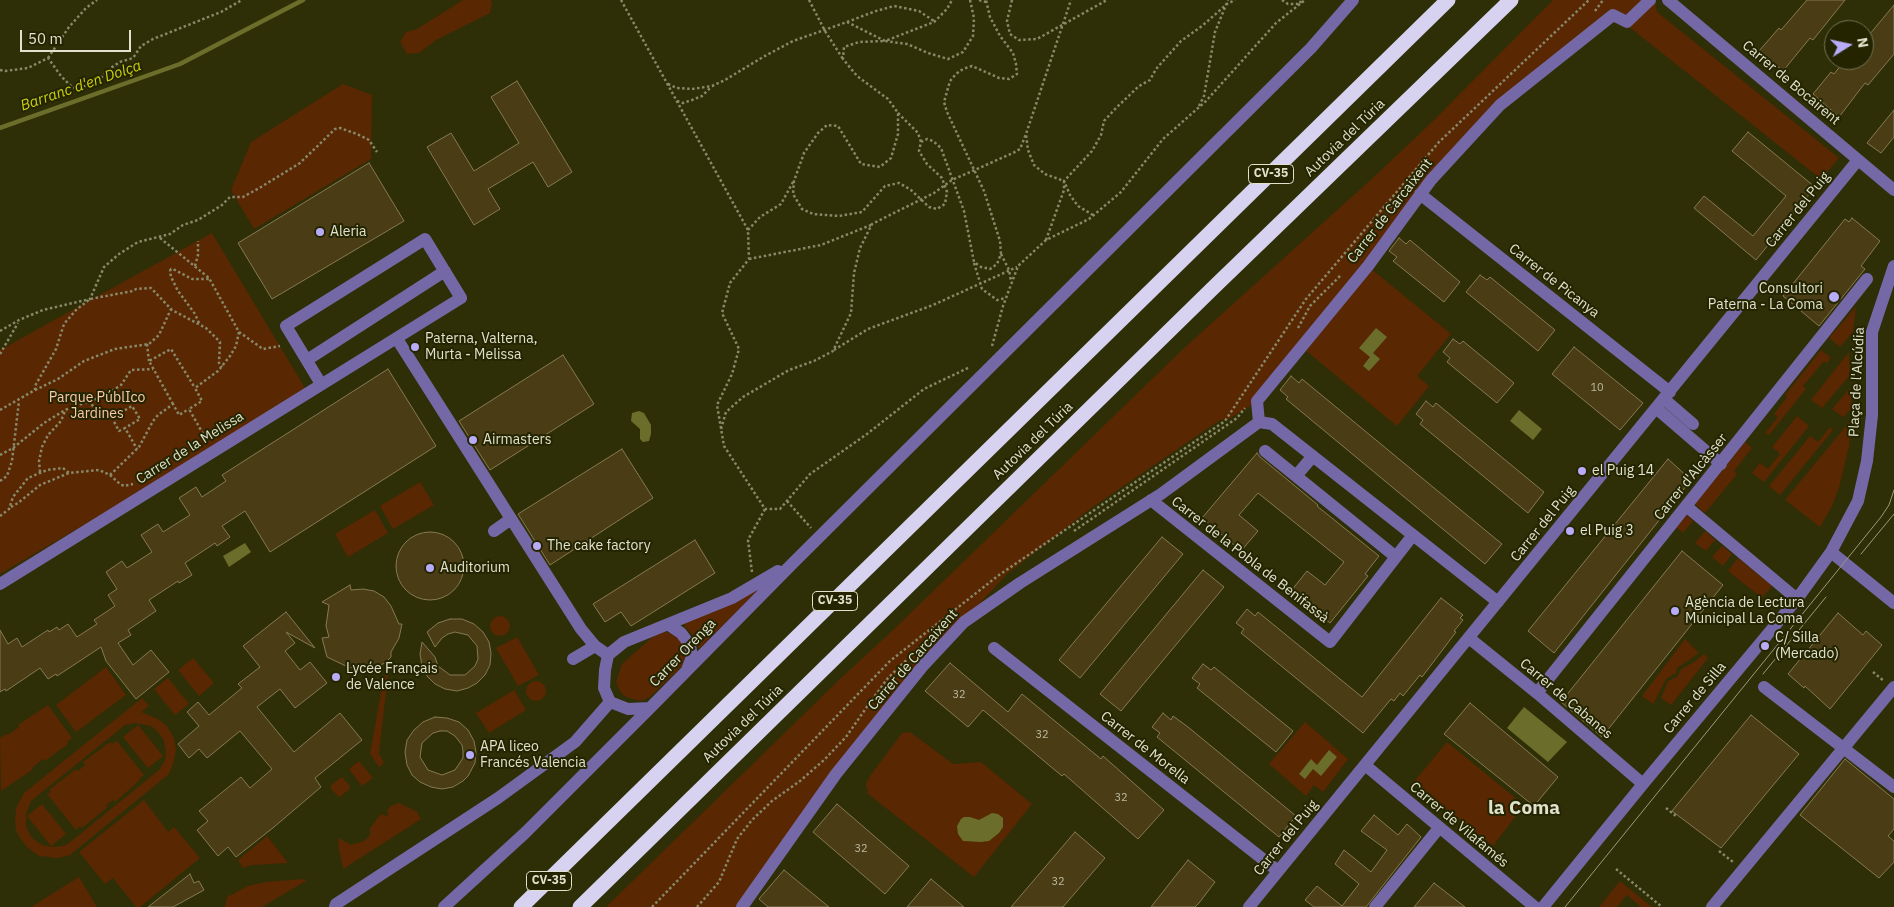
<!DOCTYPE html>
<html>
<head>
<meta charset="utf-8">
<style>
  body { margin:0 }
  #map { position:relative; width:1894px; height:907px; overflow:hidden; background:#2e2f06; font-family:"IBM Plex Sans",sans-serif }
  canvas { display:block }
  .north { position:absolute; left:1824px; top:20px; width:50px; height:50px; box-sizing:border-box; background:#242500; border:1px solid #6f7152; border-radius:50%; rotate:80deg; font-size:14px; font-weight:700; line-height:20px; text-align:center; color:#e0e2cd }
  .north::after { content:''; display:block; margin:auto; width:18px; height:22px; background:#b8abf7; clip-path:polygon(50% 0,100% 100%,50% 72%,0 100%) }
  .scale { position:absolute; left:20px; top:30px; width:111px; height:22px; box-sizing:border-box; border:2px solid #e0e2cd; border-top:0; padding-left:6px; font-size:15px; line-height:18px; white-space:nowrap; color:#e0e2cd; -webkit-text-stroke:4px #242500; paint-order:stroke }
</style>
</head>
<body>
<div id="map">
<canvas width="1894" height="907"></canvas>
<div class="north">N</div>
<div class="scale">50 m</div>
</div>
<script>
const g = document.querySelector('canvas').getContext('2d');
g.lineJoin = 'round';
function paint(path, color) {
  g.fillStyle = color;
  g.fill(path, 'evenodd');
}
function poly(rows) {
  const path = new Path2D();
  for (const r of rows) {
    if (r.length === 3) {
      path.moveTo(r[0] + r[2], r[1]);
      path.arc(r[0], r[1], r[2], 0, 2 * Math.PI);
      continue;
    }
    path.moveTo(r[0], r[1]);
    for (let i = 2; i < r.length; i += 2) path.lineTo(r[i], r[i + 1]);
  }
  return path;
}
function stroke(path, color, width, dash) {
  g.strokeStyle = color;
  g.lineWidth = width;
  g.lineCap = dash ? 'butt' : 'round';
  g.setLineDash(dash || []);
  g.stroke(path);
}
function label(font, color, halo, rows, align = 'center') {
  g.font = font + ' "IBM Plex Sans",sans-serif';
  g.lineWidth = 4;
  g.setLineDash([]);
  g.textBaseline = 'middle';
  g.strokeStyle = halo;
  g.fillStyle = color;
  for (const [text, x, y, turn = 0] of rows) {
    g.save();
    g.translate(x, y);
    g.rotate((+turn || 0) * Math.PI / 180);
    g.textAlign = isNaN(turn) ? turn : align;
    if (halo) g.strokeText(text, 0, 0);
    g.fillText(text, 0, 0);
    g.restore();
  }
}
const green = poly([
  [463,0,490,0,492,2,490,13,436,40,419,53,407,54,400,42,406,32,417,29],
  [1553,0,1655,0,1657,12,1839,158,1821,179,1633,30,1610,14,1501,107,1429,179,1266,396,1229,419,1220,420,1090,509,1007,574,943,643,852,760,745,907,606,907,841,678,893,630,1183,349,1376,175,1432,122],
  [343,84,372,95,371,159,254,229,231,190,251,142],
  [212,233,308,393,0,574,0,350],
  [1370,268,1451,334,1417,376,1429,386,1397,426,1305,350],
  [1856,307,1853,332,1840,347,1829,338],
  [1821,350,1831,358,1827,363,1824,361,1803,386,1806,389,1769,435,1765,433,1778,417,1774,414,1787,397,1785,395],
  [1849,352,1850,375,1822,408,1811,400],
  [1850,388,1852,408,1843,417,1832,409],
  [1797,416,1809,426,1764,482,1752,473,1760,463,1768,469,1780,454,1772,447],
  [1851,420,1849,446,1839,488,1832,506,1820,527,1785,500],
  [1830,427,1833,430,1780,495,1769,486,1810,436,1818,442],
  [1745,442,1752,448,1734,471,1737,474,1705,513,1695,504],
  [420,482,434,505,393,529,380,506],
  [375,510,388,533,348,557,335,534],
  [1687,515,1693,521,1683,533,1676,527],
  [1705,531,1715,540,1706,551,1695,543],
  [1722,546,1732,554,1723,566,1712,557],
  [1738,558,1772,586,1762,598,1728,571],
  [760,588,700,648,698,648,693,635,685,627,685,623],
  [500,626,10],
  [666,632,675,635,684,645,685,663,650,697,640,701,626,697,621,693,616,682,622,664,657,633],
  [517,637,539,675,518,686,496,648],
  [1685,639,1699,653,1677,668,1676,673,1666,679,1653,704,1642,696],
  [1704,654,1708,658,1671,705,1661,698,1668,681,1677,677,1681,669,1694,662],
  [193,658,214,683,199,696,178,670],
  [106,667,126,695,76,732,56,705],
  [388,675,379,753,384,763,379,767,370,754,384,676],
  [168,678,189,704,175,715,154,689],
  [536,691,10],
  [514,690,526,710,489,733,476,713],
  [142,698,149,706,141,712,158,719,166,725,174,738,176,750,174,761,169,774,70,855,58,858,39,856,27,847,20,838,16,830,15,822,16,808,24,793],
  [135,723,151,726,158,732,164,740,166,751,165,760,159,770,74,839,64,846,53,847,42,845,32,838,26,827,26,814,31,801,125,725],
  [48,705,72,738,67,742,68,744,45,761,43,759,32,768,32,770,1,791,0,738,6,734,8,735,19,727,18,725],
  [1305,722,1348,759,1323,792,1314,785,1306,796,1269,764],
  [138,725,163,756,148,768,123,737],
  [910,732,953,764,981,762,1032,804,974,877,868,794,866,784,870,776,902,733],
  [117,741,144,775,139,779,140,780,115,802,113,800,106,805,108,807,82,828,80,826,76,830,47,794,51,792,49,790,76,769,78,771,85,765,83,762,110,742,112,744],
  [1447,742,1524,805,1493,846,1413,783],
  [359,761,373,778,362,786,349,769],
  [342,777,350,786,349,790,339,797,331,789,331,785],
  [144,800,168,832,174,827,200,858,140,907,136,907,113,878,105,884,79,852],
  [399,803,417,812,421,819,343,869,338,844,339,838,351,845,364,841,370,835,370,828,381,814,388,816,387,810,391,806],
  [42,804,66,834,51,846,27,816],
  [267,836,288,863,252,865,243,868,238,860],
  [79,877,97,907,31,907],
  [304,879,306,881,262,907,225,907,227,897,248,886,265,882],
  [1620,881,1652,907,1641,907,1627,895,1617,907,1599,907]
]);
const water = poly([
  [1376,328,1387,337,1373,353,1380,359,1369,371,1363,366,1370,357,1359,348],
  [1519,410,1542,429,1533,440,1510,421],
  [639,411,644,413,651,425,651,434,649,441,643,442,640,439,640,429,631,421,632,413],
  [245,543,251,552,229,567,223,556],
  [1524,707,1567,742,1548,762,1507,728],
  [1329,750,1337,757,1321,776,1313,769,1305,779,1299,774,1311,759,1317,765],
  [992,813,998,814,1003,818,1003,827,999,833,989,841,981,842,963,841,958,834,957,826,961,819,964,817,970,817,979,820]
]);
const stream = poly([
  [0,128,180,64,303,0]
]);
const building = poly([
  [1807,0,1845,0,1813,40,1810,38,1783,71,1759,51,1779,28,1781,30,1807,0],
  [1894,5,1894,54,1868,85,1865,83,1839,117,1813,94,1831,72,1834,74,1845,60,1864,60,1864,41,1894,5],
  [517,81,572,172,548,187,533,162,488,189,500,209,474,225,427,147,451,133,474,171,519,143,491,97,517,81],
  [1894,110,1894,137,1881,153,1867,143,1894,110],
  [1748,132,1815,187,1756,260,1694,208,1704,196,1753,236,1786,196,1732,151,1748,132],
  [369,163,404,221,272,299,238,243,369,163],
  [1852,218,1880,241,1861,266,1865,269,1819,326,1783,296,1845,219,1849,222,1852,218],
  [1399,238,1406,244,1410,240,1460,282,1444,302,1393,261,1397,257,1389,251,1399,238],
  [1480,275,1487,280,1490,277,1555,330,1538,351,1466,292,1480,275],
  [1453,339,1460,344,1463,341,1514,383,1497,403,1447,362,1450,358,1443,352,1453,339],
  [1574,347,1643,403,1620,430,1552,374,1574,347],
  [563,355,594,404,490,470,459,421,563,355],
  [388,369,436,446,270,552,245,511,222,526,230,537,217,546,215,543,185,563,192,575,179,583,178,581,149,600,156,611,128,630,131,635,118,643,133,665,151,650,169,672,136,699,106,661,101,647,57,676,56,674,48,679,40,668,6,691,5,689,0,692,0,630,8,644,17,638,22,647,48,630,49,632,57,627,59,630,68,624,77,637,97,624,94,620,115,606,108,595,117,589,106,572,122,561,127,568,152,552,141,535,158,524,163,532,190,515,179,498,196,487,202,497,226,481,222,475,388,369],
  [1291,376,1299,383,1302,379,1502,544,1485,564,1286,399,1288,397,1280,390,1291,376],
  [1426,401,1433,407,1436,403,1544,492,1528,513,1420,424,1423,420,1416,414,1426,401],
  [622,449,653,498,550,565,518,514,622,449],
  [1257,453,1260,457,1318,505,1317,506,1379,556,1365,574,1368,576,1330,623,1291,591,1307,571,1325,585,1344,562,1258,493,1239,515,1258,531,1241,551,1202,518,1257,453],
  [1668,459,1691,480,1554,653,1528,631,1668,459],
  [430,566,34],
  [1162,537,1183,554,1080,678,1059,660,1162,537],
  [695,540,715,573,631,626,621,612,605,622,593,604,695,540],
  [1682,551,1723,585,1602,737,1561,702,1682,551],
  [1203,570,1224,587,1121,711,1100,694,1203,570],
  [350,585,351,590,363,589,374,591,384,597,391,606,399,624,402,624,399,638,391,652,391,657,385,663,369,670,348,667,327,657,322,638,329,637,326,626,329,605,322,602,350,585],
  [1441,598,1463,615,1460,618,1463,620,1454,631,1456,632,1422,677,1420,675,1403,696,1400,693,1394,701,1391,699,1363,733,1241,633,1244,629,1236,623,1247,609,1255,616,1258,612,1362,697,1441,598],
  [286,612,315,648,286,632,295,643,285,651,300,670,310,662,327,683,295,708,280,689,257,707,294,752,340,713,362,740,315,778,321,787,274,827,236,857,228,847,218,856,197,830,208,821,199,811,241,777,250,788,272,769,240,731,207,758,199,749,189,758,178,744,199,726,187,712,198,702,209,715,242,688,238,684,260,667,243,646,286,612],
  [1838,613,1863,635,1866,631,1882,645,1830,709,1805,686,1804,688,1788,674,1838,613],
  [450,619,462,619,474,624,483,632,489,642,491,653,490,665,485,675,477,683,468,688,457,691,445,689,435,684,427,676,422,666,420,654,422,642,435,657,438,666,450,675,465,675,475,666,478,659,477,646,468,635,455,632,448,634,442,638,435,647,427,632,438,623,450,619],
  [950,663,1008,712,1022,694,1101,759,1103,756,1164,810,1138,839,1064,774,1062,776,983,710,968,727,925,691,950,663],
  [1203,664,1211,670,1214,667,1293,731,1276,752,1197,688,1200,684,1192,678,1203,664],
  [1470,703,1558,777,1534,806,1444,734,1470,703],
  [1163,713,1171,720,1173,716,1188,727,1296,816,1279,837,1157,737,1160,733,1152,727,1163,713],
  [1751,715,1799,754,1721,848,1672,811,1751,715],
  [435,717,447,718,459,722,468,730,474,741,476,752,475,763,468,776,463,781,453,787,442,789,431,787,420,782,412,775,407,765,405,752,407,740,414,730,423,722,435,717],
  [440,731,447,731,455,736,462,745,463,751,463,758,455,770,442,775,428,770,420,757,422,743,433,733,440,731],
  [1845,759,1894,799,1894,829,1888,836,1894,841,1894,862,1879,878,1800,815,1845,759],
  [837,804,909,866,885,894,813,832,837,804],
  [1374,815,1398,835,1407,824,1421,837,1366,907,1314,907,1305,900,1317,886,1342,906,1359,884,1335,864,1344,850,1371,872,1387,850,1361,831,1374,815],
  [1075,832,1105,858,1063,907,1011,907,1075,832],
  [1188,860,1215,882,1199,903,1195,907,1151,907,1188,860],
  [784,870,829,907,768,907,759,899,784,870],
  [190,874,194,883,199,881,204,890,173,907,148,907,190,874],
  [931,879,964,907,907,907,931,879],
  [1434,883,1465,907,1414,907,1434,883]
]);
const path = poly([
  [621,0,748,230,749,259,730,283,722,313,739,349,732,374,717,405,724,446,765,509,780,509,810,474,867,434,924,389,970,367],
  [809,0,825,31,843,59],
  [970,0,974,18,973,36,963,52,948,59,928,53,907,44,885,41,859,42,844,47,843,59,857,76,888,99,898,113,898,134,891,158,880,167,861,164,838,126,827,125,818,133,804,153,794,181,793,194,802,209,813,214,839,216,862,212,885,186,899,183,911,190,929,207,937,209,945,204,947,192,942,178,927,164,919,151,921,142,927,139,933,141,941,148,964,211,974,262,981,267,990,269,997,264,1001,254,1000,241,984,191,947,112,944,102,950,81,956,74,963,69,972,66,999,78,1009,79,1017,74,1016,64,1013,53,1000,36,990,17,986,0],
  [979,0,986,2],
  [1012,0,1007,21,1010,34,1019,40,1037,39,1107,0],
  [1282,0,1288,4,1300,4,1301,0],
  [1595,11,1603,0],
  [847,22,876,11,894,6,919,11,934,21],
  [48,58,69,27,86,8,97,0],
  [0,70,5,71,28,68,48,58,61,76,73,88,86,86,100,79,109,69,120,62,133,58,141,46,153,39,221,12,242,0],
  [668,84,677,88,692,89,712,86,725,80,763,57,793,41,847,22,885,41,934,22,947,9,952,0],
  [677,101,683,103,692,100,702,96,711,87],
  [1199,106,1204,96,1215,32,1228,0],
  [898,113,918,133,921,142],
  [1093,215,1078,206,1070,195,1064,181,1092,151,1101,135,1104,121,1116,108,1139,86,1150,80,1156,69,1181,41,1202,26,1227,4,1235,0],
  [1380,225,1394,201,1418,174],
  [748,230,760,217,781,204,793,182],
  [160,238,209,278,239,332,236,346,230,356,218,371,195,388,202,401,189,409,206,439],
  [1046,240,1064,190,1064,181,1045,174,1034,165,1028,150,1026,134,1071,0],
  [1001,254,1009,270,1011,281],
  [749,259,821,245,871,225],
  [974,263,982,289,997,300,1006,298],
  [195,266,198,255,198,241],
  [199,323,195,314,178,291,171,277,170,271,171,269,175,270,192,279,209,279],
  [1298,328,1310,306,1341,275],
  [0,331,19,320,43,310,90,299,104,267,119,254,138,242,170,234,183,225,198,220,222,205,230,197,243,197,261,187,300,163,335,129,340,128,357,134,369,140,377,152],
  [239,332,263,349,280,346],
  [147,344,149,361],
  [992,346,1003,306,1018,266,1046,240,1089,219,1121,192,1163,139,1206,101,1276,23,1305,0],
  [834,350,868,329,933,305,1017,267],
  [0,354,18,323],
  [35,390,58,379,84,361,115,349,149,344,159,335,171,309],
  [89,400,96,411,112,418,119,431,125,428,137,449],
  [173,404,149,361,171,349,195,388],
  [0,410,35,390,35,386,56,349,64,324,76,310,90,299,133,291,136,289,151,288,172,310,206,328,220,342,219,363,222,367],
  [112,418,132,406,140,419,125,428],
  [721,429,726,412,743,397,789,370,814,361,833,351,851,313,854,273,860,248,872,224,934,193,952,180,1013,153,1020,149,1026,134],
  [0,455,13,448,44,423,65,410,104,396,121,385,131,370,153,369],
  [40,472,39,461,42,447,48,435,61,421,65,411],
  [110,475,139,447,153,421,158,415,173,404,179,415,189,409],
  [0,481,7,476,12,461,19,401],
  [787,501,811,528],
  [11,507,18,503,40,485,69,473],
  [0,516,9,509,13,497,28,478,47,470,63,468,69,473,99,470,110,475,120,484,124,486,133,484],
  [1074,531,1237,418,1245,408],
  [752,572,748,540,765,509],
  [1873,672,1884,681],
  [1666,808,1676,816],
  [1719,851,1733,862],
  [1616,869,1662,907],
  [652,907,890,661,999,575,1225,421,1306,299,1439,142,1589,0],
  [697,907,719,882,737,839,752,820,772,801,800,781,824,760,846,737,871,701,888,678,921,646]
]);
const minor = poly([
  [1668,0,1894,190],
  [1420,194,1670,392],
  [397,339,581,629,595,646,608,655],
  [307,360,445,271],
  [1664,399,1693,424],
  [1657,409,1721,464],
  [1259,422,1257,401,1368,266,1431,180,1500,105,1613,15,1627,22,1650,0],
  [1265,451,1396,557],
  [1296,476,1313,456],
  [1151,500,1330,642,1413,535],
  [1686,506,1797,599],
  [494,531,511,519],
  [1831,552,1894,603],
  [0,584,461,298,425,239,286,326,321,384],
  [669,625,681,633,690,645,692,657,687,670],
  [1469,638,1537,693,1643,784],
  [994,648,1278,871],
  [608,655,624,642,732,598,778,571],
  [608,655,605,670,604,688,610,702,628,709,650,708],
  [573,659,595,646],
  [1764,687,1894,787],
  [1537,693,1867,279],
  [1365,765,1535,907],
  [335,907,336,904,498,798,575,742,610,702],
  [444,907,525,833,650,708,793,563,1311,48,1353,0],
  [742,907,836,774,922,667,964,622,1020,583,1161,494,1259,422,1272,424,1498,602],
  [1249,907,1858,160],
  [1375,907,1439,828],
  [1543,907,1643,784,1797,599,1831,552,1858,501,1867,461,1872,415,1872,332,1894,266],
  [1712,907,1894,687]
]);
const highway = poly([
  [521,907,1448,0],
  [580,907,1213,288,1511,0]
]);
const tram = poly([
  [1861,554,1894,514],
  [1763,674,1826,597],
  [1565,907,1881,517,1889,505,1894,490]
]);
const markers = [
  [320,232,5,"#b8abf7"],
  [1834,297,6,"#b8abf7"],
  [415,347,5,"#b8abf7"],
  [473,440,5,"#b8abf7"],
  [1582,471,5,"#b8abf7"],
  [1570,531,5,"#b8abf7"],
  [537,546,5,"#b8abf7"],
  [430,568,5,"#b8abf7"],
  [1675,611,5,"#b8abf7"],
  [1765,646,5,"#b8abf7"],
  [336,677,5,"#b8abf7"],
  [470,755,5,"#b8abf7"]
];
const numberNames = [
  ["10",1597,388],
  ["32",959,695],
  ["32",1042,735],
  ["32",1121,798],
  ["32",861,849],
  ["32",1058,882]
];
const shields = [
  [1271,174,45],
  [835,601,45],
  [549,881,45]
];
const shieldNames = [
  ["CV-35",1271,174],
  ["CV-35",835,601],
  ["CV-35",549,881]
];
const streetNames = [
  ["Carrer de Bocairent",1791,83,40],
  ["Autovia del Túria",1345,138,-44],
  ["Carrer del Puig",1798,210,-51],
  ["Carrer de Carcaixent",1390,211,-52],
  ["Carrer de Picanya",1554,281,38],
  ["Plaça de l'Alcúdia",1857,382,-87],
  ["Autovia del Túria",1033,441,-44],
  ["Carrer de la Melissa",190,448,-32],
  ["Carrer d'Alcàsser",1691,477,-51],
  ["Carrer del Puig",1543,524,-51],
  ["Carrer de la Pobla de Benifassà",1250,560,38],
  ["Carrer Orenga",683,653,-46],
  ["Carrer de Carcaixent",913,660,-49],
  ["Carrer de Silla",1695,698,-50],
  ["Carrer de Cabanes",1566,699,40],
  ["Autovia del Túria",743,724,-44],
  ["Carrer de Morella",1145,748,38],
  ["Carrer de Vilafamés",1459,825,40],
  ["Carrer del Puig",1286,838,-51]
];
const poiNames = [
  ["Aleria",330,232],
  ["Consultori",1823,289,"right"],
  ["Paterna - La Coma",1823,305,"right"],
  ["Paterna, Valterna,",425,339],
  ["Murta - Melissa",425,355],
  ["Airmasters",483,440],
  ["el Puig 14",1592,471],
  ["el Puig 3",1580,531],
  ["The cake factory",547,546],
  ["Auditorium",440,568],
  ["Agència de Lectura",1685,603],
  ["Municipal La Coma",1685,619],
  ["C/ Silla",1775,638],
  ["(Mercado)",1775,654],
  ["Lycée Français",346,669],
  ["de Valence",346,685],
  ["APA liceo",480,747],
  ["Francés Valencia",480,763]
];
const parkNames = [
  ["Parque PúblIco",97,398],
  ["Jardines",97,414]
];
const waterNames = [
  ["Barranc d'en Dolça",81,86,-19]
];
const districtNames = [
  ["la Coma",1524,809]
];
paint(green, '#592701');
paint(water, '#6b6e2b');
stroke(stream, '#6b6e2b', 4.5);
paint(building, '#4a3d15');
stroke(building, '#877952', 1);
stroke(path, '#88896a', 2.5, [2.5, 2.5]);
stroke(minor, '#7469a6', 12);
stroke(highway, '#d6d2f0', 15);
stroke(tram, '#9a9b7e', 1);
for (const [x, y, r, color] of markers) {
  const dot = new Path2D();
  dot.arc(x, y, r, 0, 2 * Math.PI);
  g.fillStyle = color;
  g.fill(dot);
  stroke(dot, '#242500', 2);
}
label('11px', '#bab99f', null, numberNames);
for (const [x, y, w] of shields) {
  const box = new Path2D();
  box.roundRect(x - w / 2, y - 9.5, w, 19, 4);
  g.fillStyle = '#242500';
  g.fill(box);
  stroke(box, '#e0e2cd', 1);
}
label('bold 12px', '#e0e2cd', null, shieldNames);
label('14px', '#e0e2cd', '#242500', streetNames);
label('14px', '#e0e2cd', '#242500', poiNames, 'left');
label('14px', '#fdc9ab', '#242500', parkNames);
label('italic 15px', '#cbcf10', '#242500', waterNames);
label('bold 19px', '#e0e2cd', '#242500', districtNames);
</script>
</body>
</html>
